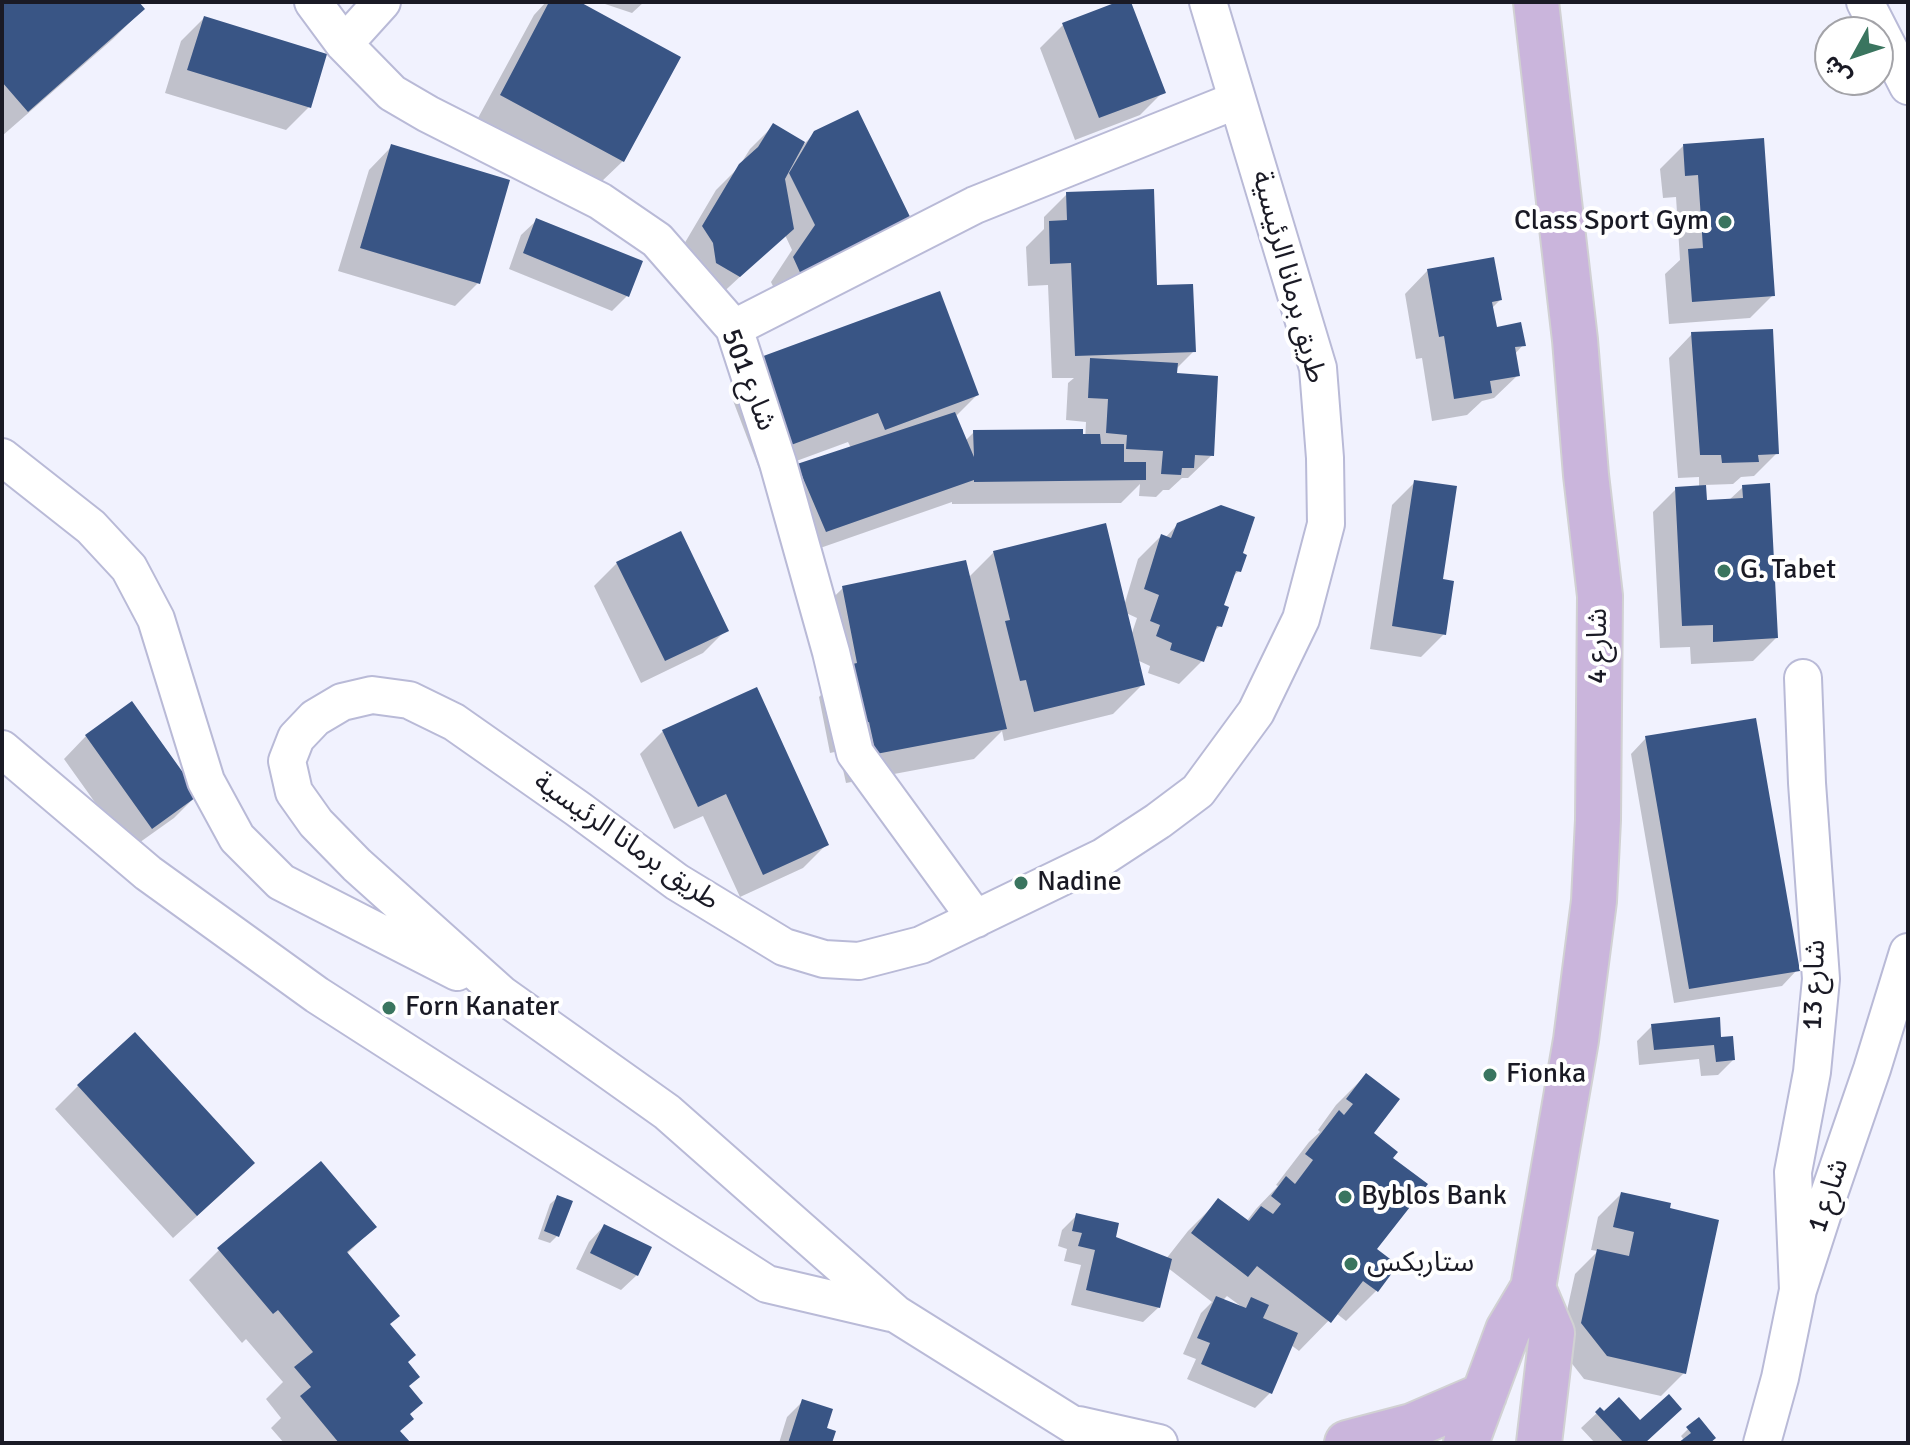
<!DOCTYPE html>
<html>
<head>
<meta charset="utf-8">
<style>
  body { margin:0 }
  #map { position:relative; width:1910px; height:1445px; overflow:hidden; background:#f1f2fe; font-family:Signika,"Noto Sans Arabic",sans-serif }
  canvas { display:block }
  .frame { position:absolute; inset:0; border:4px solid #1a1a25; pointer-events:none }
  .north { position:absolute; left:1814px; top:16px; width:80px; height:80px; box-sizing:border-box; background:#fff; border:2px solid #a3a3a8; border-radius:50%; rotate:230deg; font-size:22px; font-weight:700; line-height:32px; text-align:center; color:#1a1a25 }
  .north::after { content:''; display:block; margin:auto; width:28px; height:36px; background:#3a755f; clip-path:polygon(50% 0,100% 100%,50% 72%,0 100%) }
</style>
</head>
<body>
<div id="map">
<canvas width="1910" height="1445"></canvas>
<div class="frame"></div>
<div class="north">ش</div>
</div>
<script>
const g = document.querySelector('canvas').getContext('2d');
g.lineJoin = 'round';
function paint(path, color) {
  g.fillStyle = color;
  g.fill(path, 'evenodd');
}
function poly(rows) {
  const path = new Path2D();
  for (const r of rows) {
    path.moveTo(r[0], r[1]);
    for (let i = 2; i < r.length; i += 2) path.lineTo(r[i], r[i + 1]);
  }
  return path;
}
function stroke(path, color, width, dash) {
  g.strokeStyle = color;
  g.lineWidth = width;
  g.lineCap = dash ? 'butt' : 'round';
  g.setLineDash(dash || []);
  g.stroke(path);
}
function label(font, color, halo, rows, align = 'center') {
  g.font = font + ' Signika,"Noto Sans Arabic",sans-serif';
  g.lineWidth = 8;
  g.setLineDash([]);
  g.textBaseline = 'middle';
  g.strokeStyle = halo;
  g.fillStyle = color;
  for (const [text, x, y, turn = 0] of rows) {
    g.save();
    g.translate(x, y);
    g.rotate((+turn || 0) * Math.PI / 180);
    g.textAlign = isNaN(turn) ? turn : align;
    if (halo) g.strokeText(text, 0, 0);
    g.fillText(text, 0, 0);
    g.restore();
  }
}
const shadow = poly([
  [2,2,136,2,143,9,113,39,2,136],
  [546,2,576,2,623,161,599,184,478,118,534,15],
  [599,2,644,2,632,13],
  [1123,2,1129,2,1163,92,1140,115,1075,140,1040,48,1063,25],
  [204,18,309,107,286,130,165,93,181,41],
  [773,126,804,144,815,133,889,248,780,301,771,282,792,250,785,235,716,299,680,251,716,190,738,168,750,149],
  [392,146,478,283,455,306,338,271,369,170],
  [1683,146,1773,295,1750,318,1669,324,1665,274,1680,260,1676,197,1663,198,1660,169],
  [1067,194,1155,287,1194,351,1175,370,1212,455,1188,478,1182,478,1169,490,1163,490,1156,497,1139,496,1140,484,1121,503,952,504,952,502,803,554,775,488,798,465,851,448,848,442,761,474,729,390,760,360,977,395,955,417,965,441,974,432,1085,443,1086,422,1066,420,1068,383,1074,378,1052,378,1048,285,1028,286,1026,247,1044,229,1044,217],
  [537,220,628,295,612,311,509,269,521,235],
  [1428,270,1500,300,1491,309,1495,329,1523,345,1514,355,1518,375,1494,398,1482,401,1467,415,1432,421,1422,358,1416,359,1405,294],
  [1692,334,1777,453,1754,476,1741,477,1733,484,1704,485,1705,502,1728,501,1743,487,1776,638,1753,661,1691,664,1690,647,1660,648,1653,512,1676,489,1699,488,1699,477,1678,478,1669,358],
  [1415,482,1441,581,1444,634,1421,657,1370,649,1392,505],
  [1178,524,1240,554,1239,571,1231,578,1221,606,1220,626,1211,634,1202,661,1179,684,1148,673,1150,666,1137,660,1143,684,1113,714,1004,741,1002,731,974,759,846,783,839,751,830,753,819,697,827,689,812,618,843,588,968,578,994,552,1124,606,1138,559,1161,536,1165,538],
  [1126,613,1137,618,1131,636],
  [617,563,726,630,703,653,641,683,594,586],
  [663,731,826,845,803,868,740,897,703,816,674,829,640,754],
  [86,736,197,795,174,818,129,850,64,759],
  [1646,738,1797,970,1782,986,1674,1003,1631,754],
  [1652,1026,1719,1039,1733,1060,1718,1075,1701,1076,1699,1059,1639,1065,1637,1041],
  [1366,1075,1371,1133,1391,1159,1375,1250,1376,1291,1346,1321,1336,1313,1299,1351,1291,1345,1271,1392,1255,1408,1187,1379,1196,1359,1183,1354,1201,1313,1212,1302,1168,1268,1159,1307,1143,1322,1071,1305,1081,1265,1064,1261,1067,1249,1058,1246,1062,1230,1077,1215,1113,1238,1166,1259,1188,1231,1218,1201,1246,1222,1256,1209,1278,1186,1276,1185,1309,1142,1320,1132,1318,1130,1336,1105],
  [1227,1296,1242,1307,1222,1301],
  [78,1086,230,1186,173,1238,55,1109],
  [1621,1194,1684,1373,1661,1396,1584,1379,1559,1347,1575,1274,1598,1251,1591,1250,1598,1217],
  [558,1197,557,1236,550,1243,538,1239,550,1204],
  [604,1226,637,1275,621,1290,576,1269,589,1242],
  [374,1227,346,1255,388,1325,406,1363,408,1415,399,1432,408,1443,284,1443,271,1428,281,1418,266,1399,283,1382,246,1339,242,1343,189,1280,219,1250],
  [802,1402,830,1443,779,1443,787,1417],
  [1600,1410,1643,1443,1595,1443,1581,1428],
  [1688,1429,1708,1443,1681,1443,1684,1440,1681,1436]
]);
const building = poly([
  [2,2,139,2,145,9,28,112,2,82],
  [549,2,580,2,681,57,624,162,500,95],
  [1117,2,1131,2,1166,93,1099,118,1062,23],
  [204,16,327,54,311,108,187,70],
  [858,110,914,225,803,279,793,257,815,225,789,173,814,131],
  [773,123,805,142,785,179,794,229,740,277,716,263,713,243,702,226,739,164,758,147],
  [1764,138,1775,296,1692,302,1688,249,1703,248,1698,175,1685,176,1683,144],
  [391,144,510,180,480,284,360,248],
  [1154,189,1157,285,1193,284,1196,352,1075,356,1071,263,1050,264,1049,221,1067,220,1066,192],
  [536,218,643,261,629,297,523,253],
  [1494,257,1502,300,1492,302,1497,327,1521,322,1526,346,1515,347,1520,376,1490,381,1492,393,1454,399,1444,336,1439,337,1427,269],
  [940,291,979,395,885,430,878,413,791,445,758,358],
  [1773,329,1779,454,1758,455,1759,462,1722,463,1721,455,1700,455,1691,332],
  [1090,358,1178,363,1177,373,1218,376,1214,456,1195,455,1194,468,1182,468,1181,475,1161,474,1163,451,1126,449,1127,435,1106,433,1108,399,1088,398],
  [955,412,974,457,973,430,1083,429,1083,434,1100,434,1101,444,1124,444,1124,462,1146,462,1146,480,974,482,974,480,826,532,797,464],
  [1414,480,1457,486,1443,579,1454,581,1446,635,1392,626],
  [1770,483,1778,638,1713,642,1713,625,1682,626,1675,487,1706,485,1707,500,1743,498,1742,485],
  [1221,505,1255,517,1243,553,1247,555,1241,572,1236,571,1224,605,1229,607,1222,627,1217,626,1204,662,1170,650,1172,643,1156,636,1160,625,1150,621,1159,595,1144,589,1161,534,1171,538,1177,523],
  [1106,523,1145,685,1034,712,1026,680,1020,681,1005,621,1010,620,993,551],
  [681,531,729,631,665,661,616,562],
  [966,560,1007,729,876,754,869,722,860,724,848,665,857,663,842,586],
  [757,687,829,845,763,875,726,794,698,807,662,730],
  [132,701,199,795,152,829,85,735],
  [1756,718,1800,971,1689,989,1645,736],
  [1720,1017,1721,1037,1733,1036,1735,1060,1716,1062,1714,1045,1654,1050,1651,1024],
  [135,1032,255,1163,197,1216,77,1085],
  [1366,1073,1400,1099,1374,1133,1398,1152,1393,1158,1428,1184,1377,1249,1398,1265,1378,1292,1363,1281,1331,1323,1257,1266,1248,1277,1191,1233,1218,1198,1249,1221,1261,1206,1273,1214,1281,1204,1271,1196,1286,1176,1295,1184,1313,1160,1305,1154,1339,1110,1344,1115,1353,1104,1346,1099],
  [321,1161,377,1227,347,1252,400,1316,390,1324,416,1355,408,1362,420,1377,409,1386,423,1403,410,1414,414,1419,400,1431,411,1443,339,1443,300,1396,311,1387,294,1367,313,1352,278,1310,273,1314,217,1248],
  [1621,1192,1671,1203,1670,1208,1719,1220,1686,1374,1607,1356,1581,1323,1597,1249,1629,1256,1634,1232,1613,1227],
  [557,1195,573,1201,559,1237,544,1231],
  [1076,1213,1119,1223,1116,1237,1172,1259,1160,1308,1086,1290,1095,1250,1078,1246,1082,1233,1072,1231],
  [604,1224,652,1247,638,1276,590,1253],
  [1216,1296,1246,1308,1251,1297,1269,1305,1263,1318,1298,1333,1272,1394,1201,1364,1210,1343,1197,1338],
  [1669,1394,1682,1409,1645,1443,1624,1443,1595,1412,1600,1407,1604,1411,1619,1397,1640,1420],
  [802,1399,833,1409,827,1428,836,1431,832,1443,788,1443],
  [1699,1417,1716,1438,1710,1443,1678,1443,1691,1433,1686,1427]
]);
const minor = poly([
  [313,2,344,44,392,93,428,114,600,201,657,240,734,328,778,463,831,652,855,753,976,919],
  [1865,2,1908,86],
  [344,44,382,2],
  [734,328,975,205,1237,100],
  [2,457,91,527,129,568,156,619,206,781,237,838,281,882,457,972],
  [2,749,148,873,317,995,767,1284,891,1313],
  [1798,1290,1793,1172,1812,1072,1821,979,1807,783,1803,678],
  [1079,1425,1159,1443],
  [1102,1443,896,1314,667,1112,501,994,357,865,316,823,294,792,287,761,296,738,315,718,342,702,372,695,409,700,454,722,578,809,677,882,784,947,824,959,859,961,921,945,1103,857,1158,821,1198,791,1256,712,1301,619,1326,524,1325,458,1318,368,1208,2],
  [1762,1443,1780,1378,1798,1290,1830,1191,1872,1069,1908,952]
]);
const major = poly([
  [1533,1288,1552,1333,1539,1443],
  [1347,1443,1412,1426,1484,1395],
  [1466,1443,1508,1330,1533,1288,1576,1040,1594,901,1598,820,1600,596,1586,475,1575,340,1536,2]
]);
const markers = [
  [1725,222,8,"#3a755f"],
  [1724,571,8,"#3a755f"],
  [1021,883,8,"#3a755f"],
  [389,1008,8,"#3a755f"],
  [1490,1075,8,"#3a755f"],
  [1345,1197,8,"#3a755f"],
  [1351,1264,8,"#3a755f"]
];
const poiNames = [
  ["Class Sport Gym",1709,222,"right"],
  ["G. Tabet",1740,571],
  ["Nadine",1037,883],
  ["Forn Kanater",405,1008],
  ["Fionka",1506,1075],
  ["Byblos Bank",1361,1197],
  ["ستاربكس",1367,1264]
];
const streetNames = [
  ["طريق برمانا الرئيسية",1288,277,75],
  ["شارع 501",748,380,69],
  ["شارع 4",1599,646,-90],
  ["طريق برمانا الرئيسية",626,842,35],
  ["شارع 13",1815,985,-88],
  ["شارع 1",1829,1196,-72]
];
paint(shadow, '#0003');
paint(building, '#395585');
stroke(minor, '#b9bad7', 40);
stroke(major, '#d1d1d3', 48);
stroke(minor, '#fff', 36);
stroke(major, '#cab5dc', 44);
for (const [x, y, r, color] of markers) {
  const dot = new Path2D();
  dot.arc(x, y, r, 0, 2 * Math.PI);
  g.fillStyle = color;
  g.fill(dot);
  stroke(dot, '#fff', 3);
}
label('28px', '#1a1a25', '#fff', poiNames, 'left');
label('28px', '#1a1a25', '#fff', streetNames);
</script>
</body>
</html>
